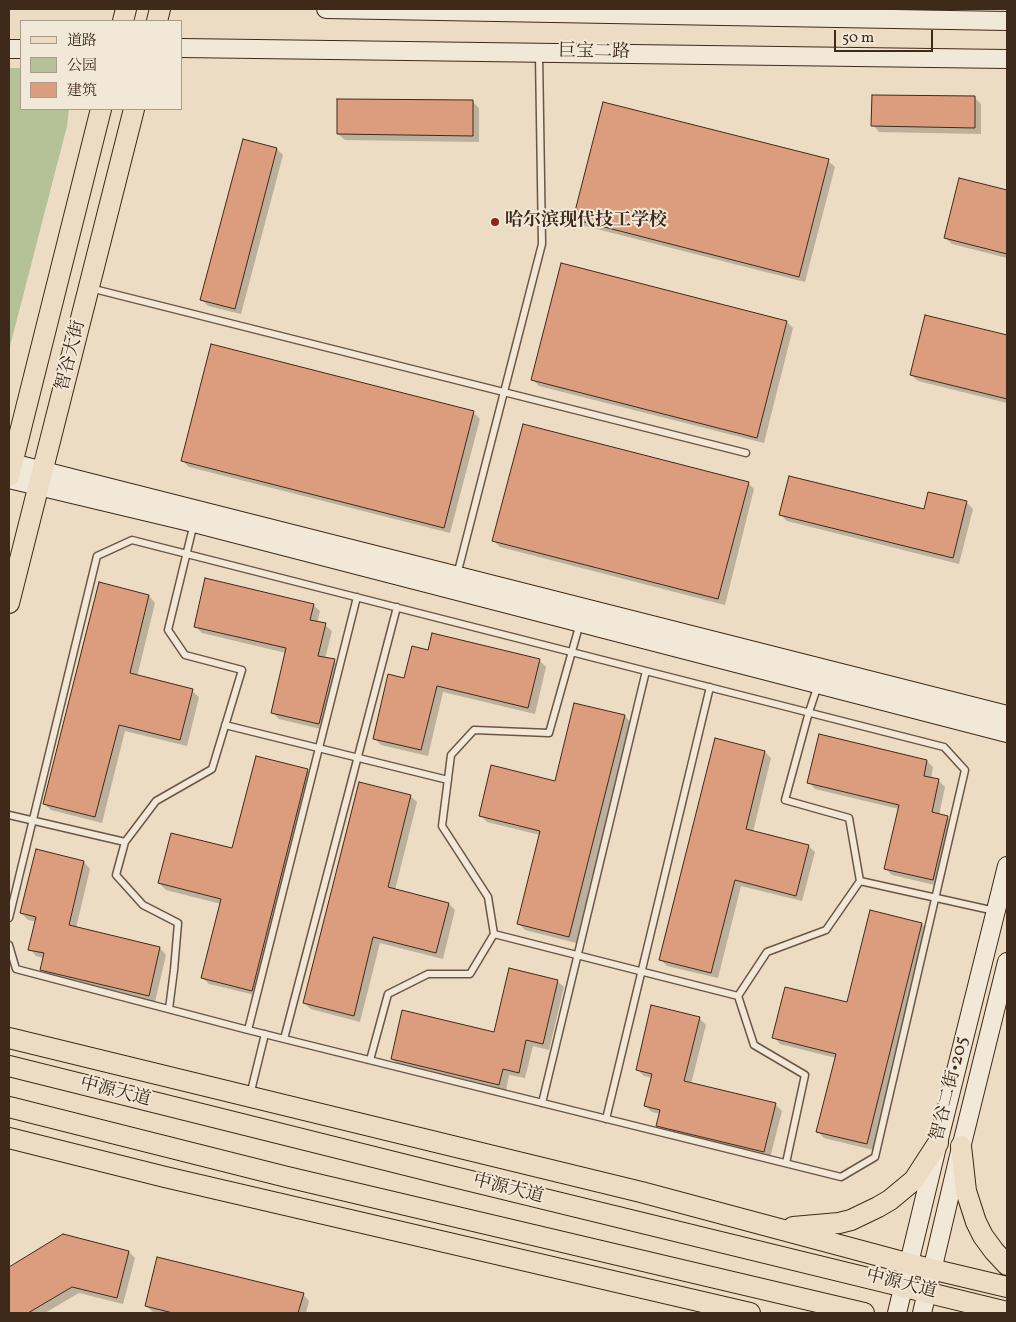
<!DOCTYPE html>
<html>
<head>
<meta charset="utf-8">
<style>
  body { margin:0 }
  #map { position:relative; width:1016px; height:1322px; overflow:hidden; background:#ebdcc3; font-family:Vollkorn,"Noto Serif SC",serif }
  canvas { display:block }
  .frame { position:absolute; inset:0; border:10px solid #3f2a19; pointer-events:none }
  .legend { position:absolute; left:20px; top:20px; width:162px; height:90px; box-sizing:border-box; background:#f2e8d8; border:1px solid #aa9c8c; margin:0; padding:6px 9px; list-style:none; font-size:15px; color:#3f2a19 }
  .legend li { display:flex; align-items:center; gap:10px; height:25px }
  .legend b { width:25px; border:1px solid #aa9c8c }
  .scale { position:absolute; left:834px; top:30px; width:99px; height:22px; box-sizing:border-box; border:2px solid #3f2a19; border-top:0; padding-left:6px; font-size:15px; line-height:18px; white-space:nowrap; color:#3f2a19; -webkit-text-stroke:4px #f2e8d8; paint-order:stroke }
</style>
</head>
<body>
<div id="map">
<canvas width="1016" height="1322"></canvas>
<div class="frame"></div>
<ul class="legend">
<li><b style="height:6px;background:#ebdcc3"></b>道路</li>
<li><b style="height:14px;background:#b5c196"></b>公园</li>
<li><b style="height:14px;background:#db9d7d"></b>建筑</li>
</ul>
<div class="scale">50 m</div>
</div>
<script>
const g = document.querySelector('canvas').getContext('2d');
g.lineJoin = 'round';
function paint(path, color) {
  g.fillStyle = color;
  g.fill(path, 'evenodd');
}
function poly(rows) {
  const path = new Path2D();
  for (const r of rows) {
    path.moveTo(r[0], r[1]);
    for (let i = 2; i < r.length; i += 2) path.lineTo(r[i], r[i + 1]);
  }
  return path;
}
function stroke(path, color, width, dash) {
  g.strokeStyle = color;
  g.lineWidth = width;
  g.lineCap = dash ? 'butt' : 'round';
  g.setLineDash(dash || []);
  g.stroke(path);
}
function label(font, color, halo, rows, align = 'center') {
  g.font = font + ' Vollkorn,"Noto Serif SC",serif';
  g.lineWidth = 4;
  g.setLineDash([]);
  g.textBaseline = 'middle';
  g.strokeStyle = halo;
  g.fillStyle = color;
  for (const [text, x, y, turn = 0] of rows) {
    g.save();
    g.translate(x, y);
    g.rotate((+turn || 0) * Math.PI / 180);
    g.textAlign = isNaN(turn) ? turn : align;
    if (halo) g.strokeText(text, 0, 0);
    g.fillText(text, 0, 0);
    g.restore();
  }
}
const green = poly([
  [9,68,21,68,21,109,69,109,67,126,9,350]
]);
const shadow = poly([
  [974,97,981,104,981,134,879,132,873,125],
  [473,102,479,108,479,142,345,140,338,134],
  [277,149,283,155,241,314,208,306,201,299],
  [828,161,835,167,805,282,581,225,574,218],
  [960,180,1007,191,1007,258,952,244,945,238],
  [926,316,1007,337,1007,403,918,381,911,375],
  [787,322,793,328,764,443,539,386,533,380],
  [473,412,480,419,450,533,189,467,182,460],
  [748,483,754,489,725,605,500,547,494,541],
  [966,502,973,509,959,564,787,521,780,514,925,511],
  [100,584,149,596,155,603,137,677,192,691,199,697,187,746,125,731,102,823,51,810,44,804],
  [313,605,320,611,317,623,325,625,332,631,325,659,334,661,340,667,325,730,279,719,272,712,286,653,202,633,195,626],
  [429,651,539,660,546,667,535,714,443,692,428,756,381,745,374,738,405,680],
  [625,716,631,723,576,943,525,930,518,923,540,835,487,822,480,815,556,782],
  [765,752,771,758,753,832,808,846,815,852,802,901,741,886,718,978,667,966,660,959],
  [927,761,933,767,931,779,939,781,945,787,939,815,947,817,954,823,939,886,892,875,885,868,899,809,815,789,809,782],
  [307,770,314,777,259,996,209,984,203,978,221,904,166,890,159,883,233,850],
  [410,796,417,802,395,890,449,904,455,910,443,959,380,943,360,1022,311,1009,304,1003],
  [84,862,90,869,76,928,160,948,166,955,155,1002,48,976,42,969,44,958,36,956,30,949,37,922,28,920,21,913],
  [871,911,922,924,928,930,873,1150,824,1138,817,1131,836,1058,780,1044,774,1037,848,1004],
  [557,981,564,987,549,1050,533,1046,525,1078,509,1075,506,1091,399,1065,392,1059,495,1034],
  [699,1018,706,1025,691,1084,775,1104,782,1111,770,1158,664,1132,657,1125,660,1114,652,1112,645,1106,652,1078,644,1076,637,1069],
  [64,1236,129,1252,135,1258,123,1304,79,1293,45,1313,9,1313,9,1268],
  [303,1294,309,1301,306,1313,156,1313,153,1312,146,1306]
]);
const building = poly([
  [872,95,975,96,975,128,871,126,872,95],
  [337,99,473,100,473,136,337,134,337,99],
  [603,102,829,159,799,277,573,219,603,102],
  [243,139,277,148,235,309,200,300,243,139],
  [959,178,1007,190,1007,254,944,238,959,178],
  [561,263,787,321,757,438,531,380,561,263],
  [925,315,1007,335,1007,399,910,375,925,315],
  [211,344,474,411,444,528,181,461,211,344],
  [523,424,749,482,718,599,492,541,523,424],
  [789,476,924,509,928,492,967,501,953,558,779,515,789,476],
  [205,578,314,604,310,620,326,623,318,656,335,659,319,724,271,713,286,648,194,627,205,578],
  [99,582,149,595,130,673,193,689,180,740,119,725,95,817,43,804,99,582],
  [432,633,540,659,528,708,437,686,421,750,373,739,388,674,404,678,412,646,428,650,432,633],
  [574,703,625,715,569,937,517,924,540,831,479,816,491,765,555,781,574,703],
  [819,734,927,760,924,776,939,779,932,812,948,816,933,880,884,869,899,805,807,783,819,734],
  [715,738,765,751,746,829,809,845,796,896,735,880,711,973,659,960,715,738],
  [256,756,308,769,252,991,201,978,221,899,158,883,171,833,232,848,256,756],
  [359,782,411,795,388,887,449,903,436,953,373,937,354,1016,303,1003,359,782],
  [36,849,84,861,69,925,160,947,149,996,40,970,44,953,28,950,36,917,20,913,36,849],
  [870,910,922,923,867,1144,816,1132,836,1054,772,1038,785,987,847,1002,870,910],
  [509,968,558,980,543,1044,526,1040,519,1073,503,1069,499,1085,391,1059,402,1010,494,1032,509,968],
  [651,1005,700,1017,684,1081,776,1103,764,1152,656,1126,660,1110,644,1106,652,1074,636,1070,651,1005],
  [63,1234,129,1251,117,1298,72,1287,28,1313,9,1313,9,1267,63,1234],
  [157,1257,304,1293,298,1313,173,1313,145,1306,157,1257]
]);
const lane = poly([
  [90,288,746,453],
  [457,575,542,244,539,54],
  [225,725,448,780],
  [9,815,125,842],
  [860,881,995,911],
  [9,918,97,556,132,540,944,747,965,770,875,1157,841,1177,248,1030,16,969,9,945],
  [494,934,738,996],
  [169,1009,174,970,178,923,143,905,116,875,125,842,156,801,212,769,242,670,185,655,168,630,194,523],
  [248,1030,357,597],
  [284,1039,397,607],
  [370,1060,388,994,428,974,470,974,494,934,488,897,442,826,451,755,474,730,549,733,580,623],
  [251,1091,265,1034],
  [542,1103,646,671],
  [606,1119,710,687],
  [786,1163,805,1075,754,1045,738,996,767,952,826,930,860,881,849,818,785,800,809,712,818,685]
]);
const secondary = poly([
  [326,9,1007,21],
  [181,48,1007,59],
  [9,49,21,49],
  [12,463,1007,715],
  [9,479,194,523,1007,733],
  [897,1313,936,1151,1007,866],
  [922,1313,958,1160,1007,962]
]);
const primary = poly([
  [123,21,126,9],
  [157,21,160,9],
  [9,476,101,109],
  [9,603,134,109],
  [9,1038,641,1192,910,1264,1007,1287],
  [9,1066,450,1176,1007,1312],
  [9,1107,287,1177,864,1313],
  [9,1138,165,1177,750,1313],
  [961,1146,966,1191,976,1222,983,1236,994,1251,1007,1265],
  [793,1227,839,1223,851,1220,878,1207,890,1200,914,1180,938,1143]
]);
const markers = [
  [495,222,5,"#8f2418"]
];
const streetNames = [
  ["巨宝二路",594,53,1],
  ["智谷大街",72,356,-76],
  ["智谷二街•205",951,1089,-76],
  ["中源大道",115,1093,14],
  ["中源大道",508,1190,14],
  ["中源大道",901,1285,14]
];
const poiNames = [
  ["哈尔滨现代技工学校",505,222]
];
paint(green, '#b5c196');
paint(shadow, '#0003');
paint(building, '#db9d7d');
stroke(building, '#3f2a19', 1);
stroke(lane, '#6a5644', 9);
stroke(secondary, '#3f2a19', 20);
stroke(primary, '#3f2a19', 22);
stroke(lane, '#f2e8d8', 6);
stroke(secondary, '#f2e8d8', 18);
stroke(primary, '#ebdcc3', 20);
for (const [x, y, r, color] of markers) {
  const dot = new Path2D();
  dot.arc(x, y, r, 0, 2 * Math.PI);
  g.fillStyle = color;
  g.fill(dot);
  stroke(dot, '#f2e8d8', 2);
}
label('18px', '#3f2a19', '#f2e8d8', streetNames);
label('bold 18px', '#3f2a19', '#f2e8d8', poiNames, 'left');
</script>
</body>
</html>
